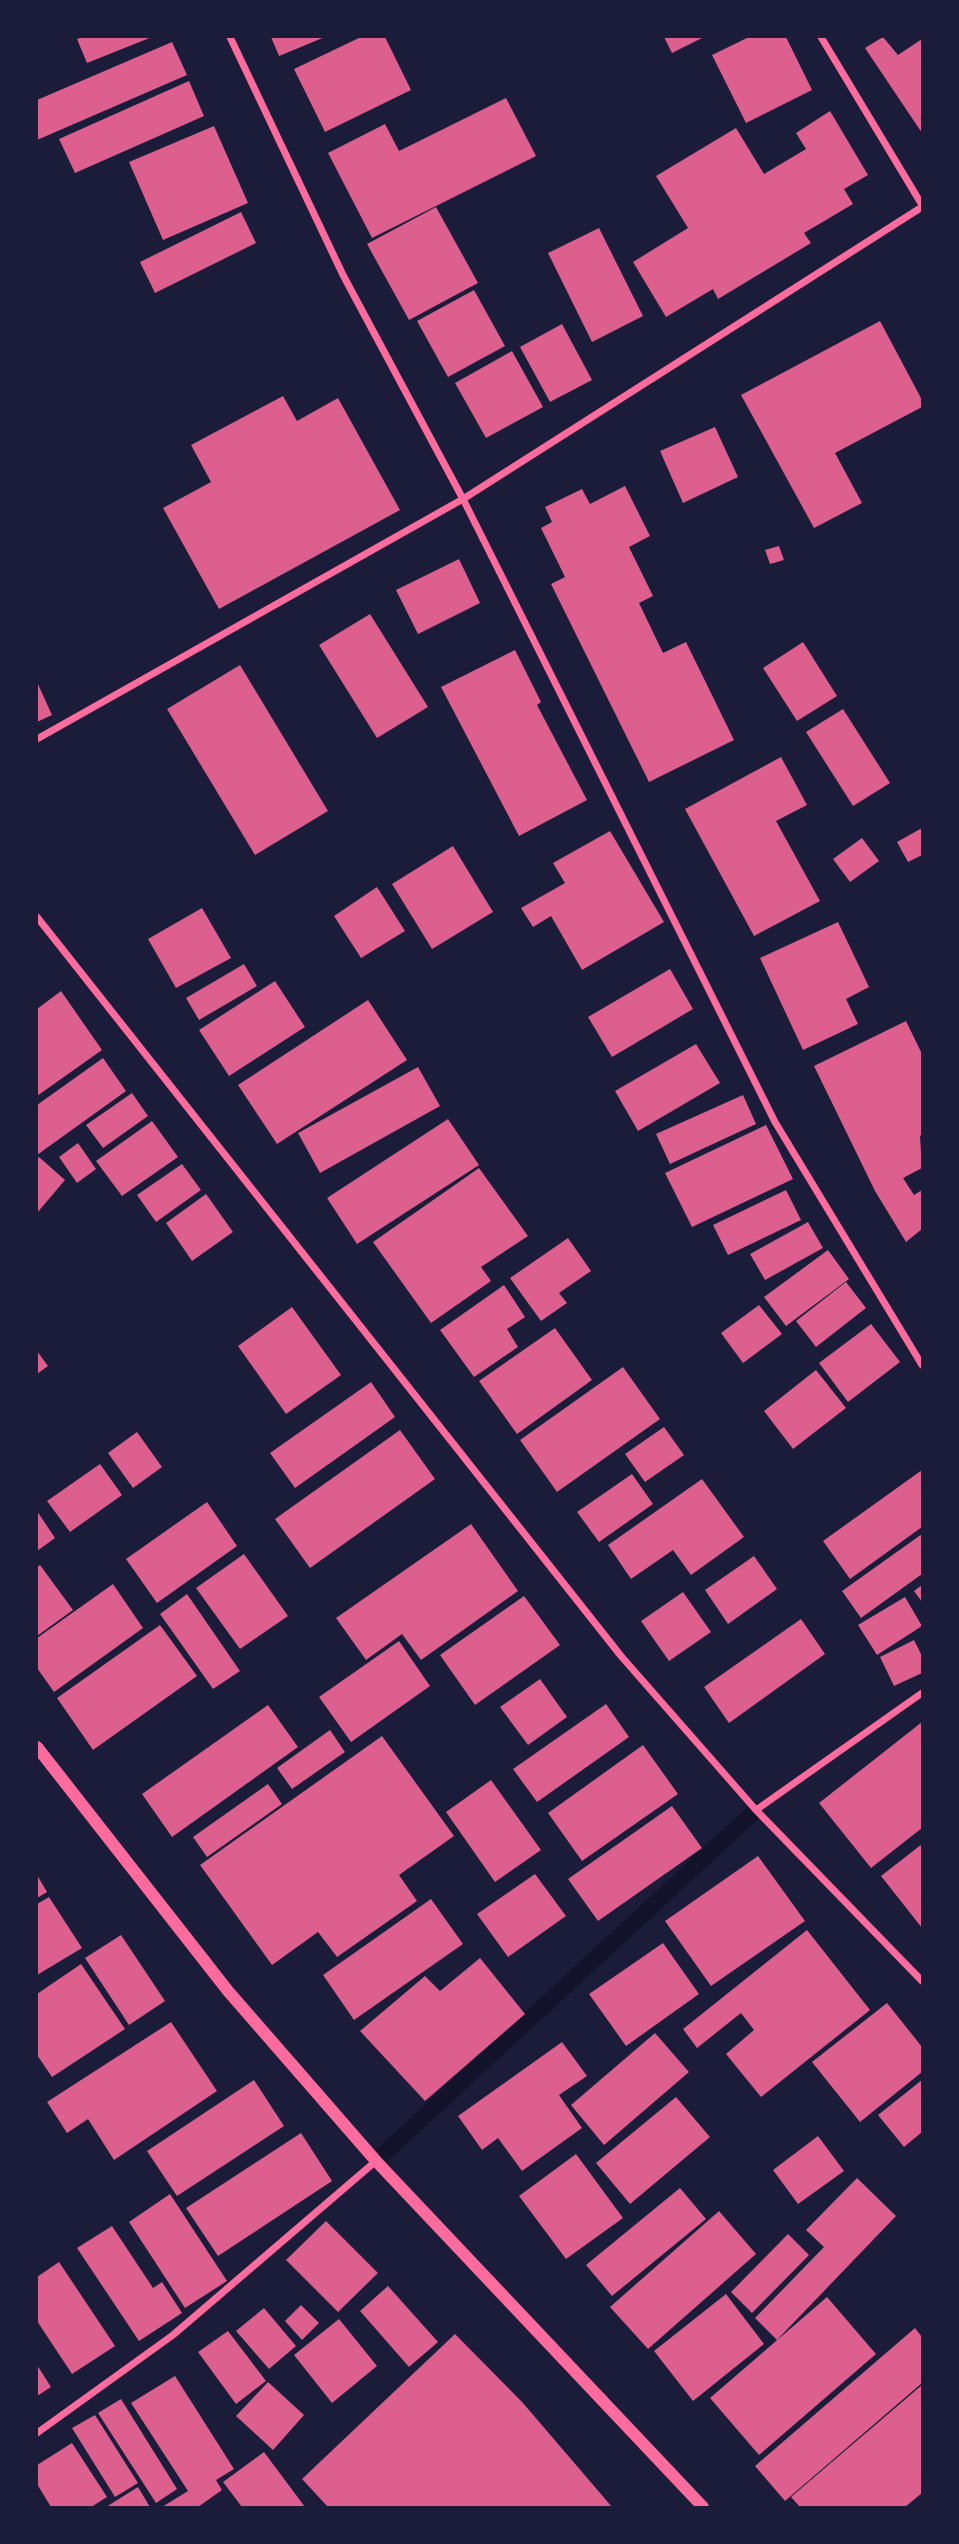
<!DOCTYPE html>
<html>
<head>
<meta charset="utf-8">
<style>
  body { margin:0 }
  #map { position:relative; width:959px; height:2544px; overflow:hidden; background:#1b1b3a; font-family:Quicksand,sans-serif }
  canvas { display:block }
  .frame { position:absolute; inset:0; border:38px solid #1b1b3a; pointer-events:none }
</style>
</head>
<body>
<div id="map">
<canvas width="959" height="2544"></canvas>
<div class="frame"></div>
</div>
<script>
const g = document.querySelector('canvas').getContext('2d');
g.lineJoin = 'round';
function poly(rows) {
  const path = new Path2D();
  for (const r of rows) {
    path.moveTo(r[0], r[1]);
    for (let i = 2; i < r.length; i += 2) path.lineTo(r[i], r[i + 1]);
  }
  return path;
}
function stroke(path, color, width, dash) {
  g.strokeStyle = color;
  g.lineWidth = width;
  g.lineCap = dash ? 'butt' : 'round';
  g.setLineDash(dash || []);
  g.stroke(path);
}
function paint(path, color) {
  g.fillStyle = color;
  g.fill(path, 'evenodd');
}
const stream = poly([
  [376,2161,756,1810]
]);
const building = poly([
  [83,37,152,37,87,63,77,39],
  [271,37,325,37,279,56],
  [361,37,385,37,411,90,325,132,294,69],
  [664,37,704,37,672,53],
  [749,37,786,37,812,90,746,123,712,55],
  [883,37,898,55,922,39,922,133,865,48],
  [172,42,187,75,37,140,37,100],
  [189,81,204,116,75,173,59,139],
  [506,98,536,156,372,238,328,153,385,124,399,151],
  [830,111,868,175,844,189,853,204,804,233,811,243,718,299,713,289,666,317,633,262,688,228,656,176,736,128,764,174,806,149,796,133],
  [214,126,248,203,163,240,129,162],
  [436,207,478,283,409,320,367,244],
  [241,212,256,243,155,293,140,262],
  [599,228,643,316,592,342,548,253],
  [474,290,505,346,448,377,417,321],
  [880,321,922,400,922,407,835,453,862,503,814,528,741,395],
  [562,324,592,380,550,402,520,347],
  [512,351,543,407,486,438,455,383],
  [283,396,297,421,338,398,400,510,219,609,163,508,211,482,191,445],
  [715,427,738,477,683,503,660,451],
  [625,486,650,536,629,547,653,596,639,603,663,653,686,642,734,740,649,782,551,584,565,577,541,528,552,522,545,507,582,489,590,504],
  [779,546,784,560,770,564,765,550],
  [459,559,480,603,418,634,396,590],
  [370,614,428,707,377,738,319,645],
  [803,642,837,696,797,721,763,668],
  [515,650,541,702,537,705,587,800,519,836,441,687],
  [240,665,328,811,255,855,167,709],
  [37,682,52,715,37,722],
  [843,709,890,783,853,806,806,732],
  [781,757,807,805,776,821,820,901,754,936,685,809],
  [922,828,922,855,908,862,897,842],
  [610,831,664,922,582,970,551,916,533,927,521,908,565,883,553,863],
  [862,838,879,861,850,882,833,859],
  [453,846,493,912,432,949,392,884],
  [377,887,405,931,361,958,334,916],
  [202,908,231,958,176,988,148,939],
  [838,922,869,987,846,999,858,1024,803,1050,760,958],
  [244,964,257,986,199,1020,186,998],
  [670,969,693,1009,612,1057,588,1017],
  [275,981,305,1027,229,1076,199,1030],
  [61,991,102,1050,37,1096,37,1009],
  [368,1000,407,1060,277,1144,238,1085],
  [906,1021,922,1054,922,1134,920,1136,922,1168,903,1178,914,1195,922,1190,922,1229,906,1242,875,1191,814,1066],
  [696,1044,720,1083,638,1131,615,1091],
  [103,1058,126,1091,37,1155,37,1105],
  [418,1067,440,1106,320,1173,298,1133],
  [132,1093,148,1116,103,1148,86,1125],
  [743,1095,756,1124,670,1164,656,1134],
  [448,1119,479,1165,357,1244,327,1198],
  [152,1121,178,1157,122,1196,96,1161],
  [766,1125,793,1179,692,1227,665,1173],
  [78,1143,96,1169,77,1183,59,1157],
  [39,1157,65,1180,37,1213,37,1159],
  [182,1164,201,1190,156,1222,137,1195],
  [479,1168,528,1236,481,1267,491,1281,431,1323,373,1242],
  [786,1190,801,1220,728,1255,713,1225],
  [206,1194,233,1232,192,1261,166,1223],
  [808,1222,823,1248,765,1280,750,1254],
  [568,1238,591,1271,559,1293,567,1303,541,1321,510,1278],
  [828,1250,849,1279,786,1326,764,1297],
  [846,1282,866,1308,816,1347,796,1321],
  [504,1285,525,1317,507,1329,518,1347,474,1377,440,1330],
  [759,1305,782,1334,743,1363,721,1333],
  [292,1307,341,1375,286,1414,238,1346],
  [871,1324,900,1362,848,1402,819,1363],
  [555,1328,592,1380,517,1434,479,1381],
  [37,1351,48,1366,37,1374],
  [623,1367,660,1419,557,1492,520,1440],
  [816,1370,846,1408,793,1449,764,1411],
  [371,1382,395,1417,295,1488,270,1453],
  [664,1427,684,1455,645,1482,625,1454],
  [400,1430,435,1479,310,1568,275,1519],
  [137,1432,162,1467,133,1488,108,1453],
  [100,1464,122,1495,70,1532,47,1501],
  [922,1470,922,1527,850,1579,823,1541],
  [632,1474,653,1504,599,1542,577,1512],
  [702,1479,744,1537,691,1575,673,1550,631,1579,608,1545],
  [207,1502,237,1546,157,1603,126,1559],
  [37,1511,55,1538,37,1551],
  [471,1524,518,1591,421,1660,402,1634,366,1660,336,1618],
  [922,1534,922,1574,861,1618,842,1591],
  [244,1554,288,1616,240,1649,196,1588],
  [754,1556,777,1589,728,1624,705,1590],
  [40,1565,73,1610,37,1636,37,1567],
  [113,1584,143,1628,54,1692,37,1668,37,1638],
  [922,1585,922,1602,914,1591],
  [683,1592,711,1632,669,1661,641,1621],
  [187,1594,240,1671,213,1689,160,1614],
  [524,1596,560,1645,475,1705,440,1655],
  [905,1597,922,1626,877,1655,858,1625],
  [801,1619,825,1654,729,1723,704,1687],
  [160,1625,197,1676,93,1750,57,1698],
  [914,1640,922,1656,922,1673,894,1686,880,1657],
  [399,1641,430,1686,351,1742,319,1697],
  [540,1679,567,1717,528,1745,500,1707],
  [606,1704,629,1737,537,1802,513,1769],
  [268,1705,298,1747,172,1837,142,1794],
  [922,1722,922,1828,871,1868,819,1803],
  [330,1730,345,1752,292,1789,277,1768],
  [382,1736,454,1836,399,1875,417,1901,337,1957,318,1932,272,1965,200,1865],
  [643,1745,678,1794,582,1861,548,1813],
  [491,1780,541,1850,495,1882,446,1812],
  [268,1784,282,1804,207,1857,193,1837],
  [672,1806,702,1848,598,1921,568,1879],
  [922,1844,922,1928,881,1876],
  [758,1856,805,1921,711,1986,665,1921],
  [535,1874,566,1916,508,1957,477,1914],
  [37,1875,47,1892,37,1898],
  [49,1897,82,1948,37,1975,37,1904],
  [431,1899,463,1944,354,2020,323,1975],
  [807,1930,870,2010,761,2097,726,2054,754,2030,741,2013,697,2048,683,2029],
  [121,1935,165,2001,129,2025,85,1958],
  [663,1943,699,1994,626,2046,589,1994],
  [480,1958,525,2014,425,2101,360,2031,425,1976,440,1991],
  [81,1964,125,2029,52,2077,37,2055,37,1994],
  [887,2003,922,2047,922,2072,860,2122,812,2062],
  [171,2022,217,2091,114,2160,88,2119,67,2133,47,2102],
  [655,2033,689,2072,604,2145,571,2105],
  [562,2042,587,2076,559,2095,582,2128,522,2171,498,2138,482,2150,458,2116],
  [254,2080,284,2126,177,2196,147,2151],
  [922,2080,922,2132,904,2147,878,2115],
  [676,2097,710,2137,630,2204,596,2163],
  [301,2133,332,2181,218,2256,186,2208],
  [818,2136,844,2171,798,2204,773,2170],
  [576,2154,623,2218,566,2259,519,2196],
  [857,2178,896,2216,777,2340,755,2318,824,2247,806,2230],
  [680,2188,706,2219,612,2296,586,2265],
  [170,2194,227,2281,185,2308,129,2222],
  [719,2211,756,2254,648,2349,610,2307],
  [326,2221,378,2273,338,2312,286,2260],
  [112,2226,153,2288,162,2282,182,2313,139,2341,77,2248],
  [788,2234,809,2255,752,2313,731,2292],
  [59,2262,115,2346,72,2374,37,2321,37,2277],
  [388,2286,438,2342,409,2367,360,2311],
  [726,2294,764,2344,693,2401,654,2351],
  [827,2297,876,2354,759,2455,710,2398],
  [301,2305,319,2323,302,2340,285,2321],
  [264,2308,296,2346,269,2369,236,2331],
  [339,2319,377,2366,332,2403,294,2355],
  [915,2328,922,2337,922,2383,785,2501,755,2466],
  [228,2331,266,2381,236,2404,198,2352],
  [455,2334,523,2403,612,2507,328,2507,302,2479],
  [37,2365,51,2387,37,2396],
  [175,2376,234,2469,216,2480,222,2490,198,2507,162,2507,188,2491,131,2403],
  [268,2382,304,2415,273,2450,236,2416],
  [922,2385,922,2493,905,2507,800,2507,791,2497],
  [121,2399,177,2489,156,2503,98,2413],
  [95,2415,138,2483,115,2497,72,2428],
  [72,2443,107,2497,91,2507,51,2507,37,2484,37,2465],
  [264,2452,305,2507,242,2507,223,2482],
  [138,2487,150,2507,106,2507]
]);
const minor = poly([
  [230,37,343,275,463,499,775,1122,922,1365],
  [821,37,922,205],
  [37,739,463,499,922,207],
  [37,917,621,1656,756,1810,922,1981],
  [756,1810,922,1693],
  [37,2433,173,2335,376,2161]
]);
const tertiary = poly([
  [37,1747,228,1991,376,2161,703,2507]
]);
stroke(stream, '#12122b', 16);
paint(building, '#dd5f8e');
stroke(minor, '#ff6b9d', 7);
stroke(tertiary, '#ff6b9d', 12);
</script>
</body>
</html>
